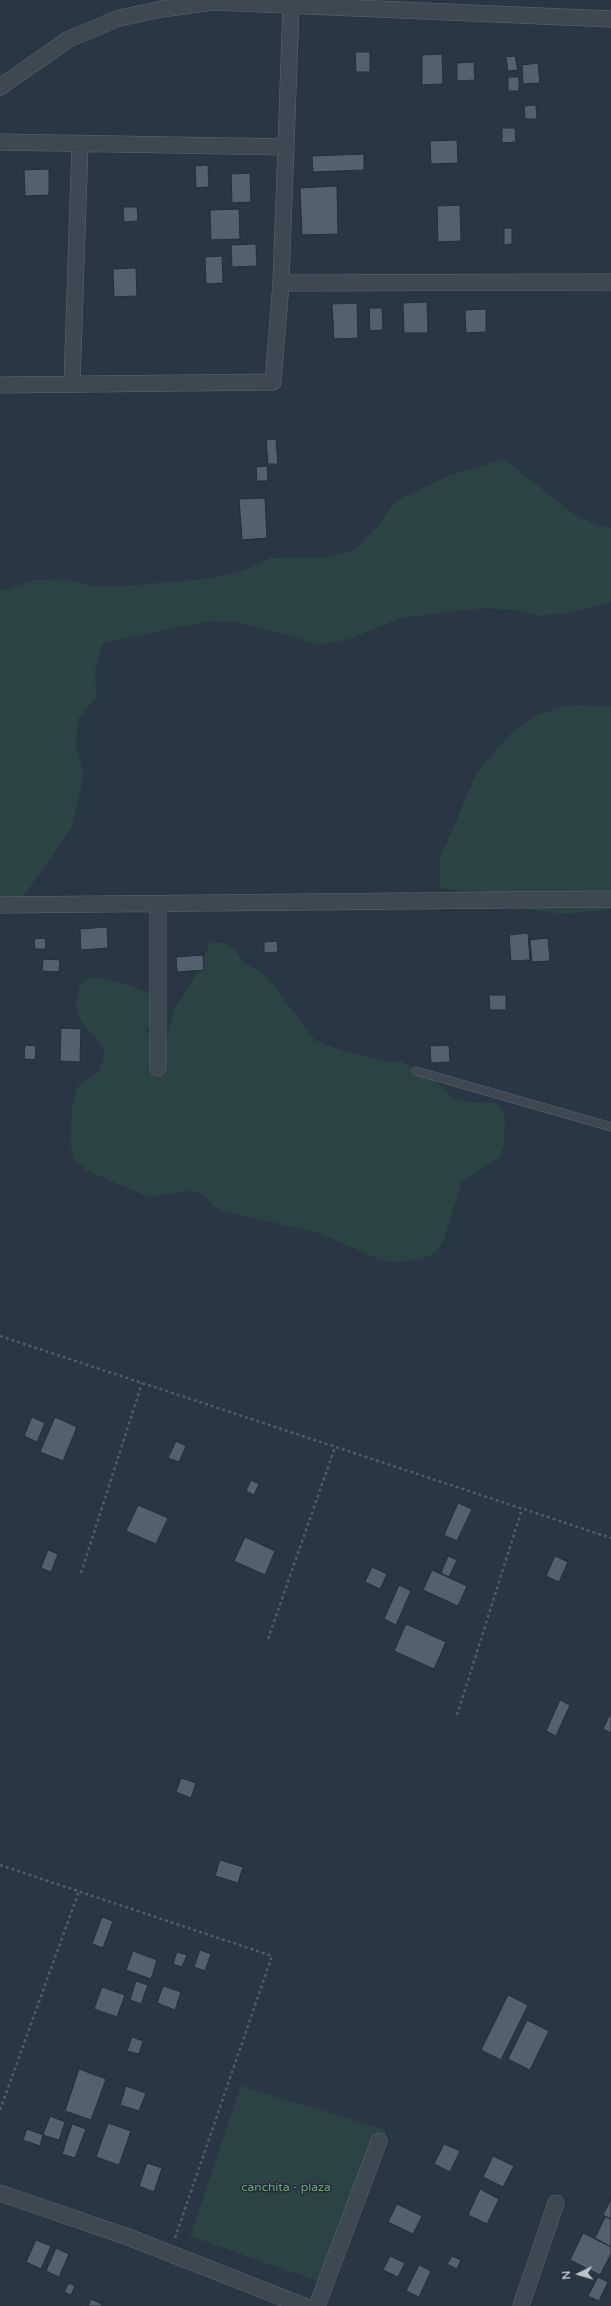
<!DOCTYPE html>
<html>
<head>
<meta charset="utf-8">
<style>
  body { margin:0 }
  #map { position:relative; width:611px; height:2306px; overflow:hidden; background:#293643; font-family:"Varela Round",sans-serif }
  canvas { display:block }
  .north { position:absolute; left:559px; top:2254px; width:40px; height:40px; -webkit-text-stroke:3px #222d38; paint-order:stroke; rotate:265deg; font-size:11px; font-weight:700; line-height:16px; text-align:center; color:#bac3cc }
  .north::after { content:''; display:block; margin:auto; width:14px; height:18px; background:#bac3cc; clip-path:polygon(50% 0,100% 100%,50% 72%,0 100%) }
</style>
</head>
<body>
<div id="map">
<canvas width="611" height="2306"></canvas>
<div class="north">N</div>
</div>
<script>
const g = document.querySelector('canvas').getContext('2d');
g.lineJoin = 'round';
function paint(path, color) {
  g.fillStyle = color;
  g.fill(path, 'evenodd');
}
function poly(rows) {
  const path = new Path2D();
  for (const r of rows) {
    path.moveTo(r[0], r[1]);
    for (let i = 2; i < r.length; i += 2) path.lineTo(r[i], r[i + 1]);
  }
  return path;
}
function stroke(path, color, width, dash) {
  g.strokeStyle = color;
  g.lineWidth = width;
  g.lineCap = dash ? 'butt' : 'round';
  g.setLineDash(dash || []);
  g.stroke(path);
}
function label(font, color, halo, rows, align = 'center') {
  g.font = font + ' "Varela Round",sans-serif';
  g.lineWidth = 3;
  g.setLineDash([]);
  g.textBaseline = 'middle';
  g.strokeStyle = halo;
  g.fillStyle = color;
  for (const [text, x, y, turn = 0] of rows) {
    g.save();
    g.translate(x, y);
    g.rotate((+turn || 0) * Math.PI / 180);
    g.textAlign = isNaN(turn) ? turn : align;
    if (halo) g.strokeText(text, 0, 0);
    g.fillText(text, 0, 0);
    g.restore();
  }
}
const green = poly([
  [504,459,572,513,598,526,611,528,611,602,570,613,540,616,512,610,483,608,401,618,350,639,321,645,237,622,209,621,103,643,95,670,96,697,78,719,76,746,84,775,72,827,23,897,0,910,0,591,35,580,63,579,93,586,124,586,214,578,242,571,270,558,327,557,356,549,378,526,395,501,448,476],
  [568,705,611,706,611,909,565,914,502,906,440,887,440,858,477,772,515,729,539,714],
  [210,943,224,943,236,951,244,964,257,969,268,978,315,1040,341,1050,386,1061,402,1062,431,1076,454,1099,467,1102,496,1103,505,1117,504,1145,499,1158,462,1182,444,1239,436,1252,423,1259,395,1262,380,1260,321,1234,225,1211,214,1206,205,1195,191,1191,148,1197,86,1170,74,1158,70,1143,72,1108,76,1090,80,1084,99,1071,105,1052,98,1039,86,1029,77,1013,76,1000,80,985,92,977,121,983,148,992,153,1005,153,1021,145,1032,167,1038,174,1009,191,984],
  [241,2086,386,2130,331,2286,190,2236]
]);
const building = poly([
  [355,52,370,52,370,72,356,72,355,52],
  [442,54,443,84,422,85,422,55,442,54],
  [515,56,518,70,508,71,506,57,515,56],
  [474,62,475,80,457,81,457,63,474,62],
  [538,63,540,83,523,84,522,65,538,63],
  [508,77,519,77,519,91,508,91,508,77],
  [536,105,537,119,525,119,524,106,536,105],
  [502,128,515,128,516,142,502,143,502,128],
  [457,140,458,163,431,164,430,141,457,140],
  [364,154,364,170,313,172,312,156,364,154],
  [208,165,209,187,196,188,195,166,208,165],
  [49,169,49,195,25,196,24,170,49,169],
  [250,173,251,202,232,203,231,174,250,173],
  [337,186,338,234,302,235,300,188,337,186],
  [460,205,461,241,438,242,437,206,460,205],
  [123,207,137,207,138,221,124,222,123,207],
  [239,209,240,239,211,240,210,210,239,209],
  [504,228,512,228,512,244,504,245,504,228],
  [256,244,257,266,232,267,231,245,256,244],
  [222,256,223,283,206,284,205,257,222,256],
  [136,268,137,296,114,297,113,269,136,268],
  [427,302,428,333,404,333,403,303,427,302],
  [357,303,358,338,334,339,332,304,357,303],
  [369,308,382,308,383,330,370,331,369,308],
  [486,309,486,332,466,333,465,310,486,309],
  [276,439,278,464,268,464,266,440,276,439],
  [267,466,268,481,257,481,256,467,267,466],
  [265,498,267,538,242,540,239,499,265,498],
  [107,927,108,948,81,950,80,929,107,927],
  [528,933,530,960,511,961,509,935,528,933],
  [45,938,46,949,35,949,34,939,45,938],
  [548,938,550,961,532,962,530,940,548,938],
  [277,941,278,952,264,953,264,942,277,941],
  [203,955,204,970,177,972,176,957,203,955],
  [43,959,60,960,59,972,42,971,43,959],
  [489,995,506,995,506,1010,490,1010,489,995],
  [61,1028,81,1029,80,1062,60,1061,61,1028],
  [25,1045,36,1046,35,1060,24,1059,25,1045],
  [449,1045,450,1062,431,1063,430,1046,449,1045],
  [32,1417,45,1423,37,1442,24,1436,32,1417],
  [55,1417,77,1427,63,1461,40,1452,55,1417],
  [176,1441,186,1446,179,1462,168,1458,176,1441],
  [251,1480,259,1484,254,1495,246,1491,251,1480],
  [458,1503,472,1509,457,1541,444,1535,458,1503],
  [138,1505,168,1518,156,1544,126,1531,138,1505],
  [245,1537,275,1551,265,1575,234,1561,245,1537],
  [48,1550,58,1554,51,1572,41,1568,48,1550],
  [448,1556,457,1560,449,1577,441,1573,448,1556],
  [555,1556,568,1562,559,1582,546,1576,555,1556],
  [372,1567,387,1574,380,1589,365,1582,372,1567],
  [432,1570,467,1586,458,1606,423,1590,432,1570],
  [399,1585,411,1591,396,1625,384,1619,399,1585],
  [406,1624,446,1642,434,1669,394,1651,406,1624],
  [560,1700,570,1705,556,1736,546,1731,560,1700],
  [611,1712,611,1733,603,1729,611,1712],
  [181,1778,196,1783,191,1798,176,1792,181,1778],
  [220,1860,243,1867,238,1883,215,1876,220,1860],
  [102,1917,113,1921,103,1948,92,1944,102,1917],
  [200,1950,211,1954,205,1971,194,1967,200,1950],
  [133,1951,157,1960,151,1979,126,1970,133,1951],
  [177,1952,187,1955,182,1967,173,1964,177,1952],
  [136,1981,148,1985,141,2004,130,2000,136,1981],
  [163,1986,181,1992,175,2010,157,2003,163,1986],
  [102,1987,125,1995,117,2017,94,2009,102,1987],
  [508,1995,528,2005,501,2060,481,2050,508,1995],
  [527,2020,549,2031,530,2070,508,2059,527,2020],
  [132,2037,143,2041,139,2054,127,2051,132,2037],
  [79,2069,106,2079,91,2120,65,2111,79,2069],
  [126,2086,146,2093,139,2111,120,2105,126,2086],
  [50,2116,65,2122,59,2140,43,2135,50,2116],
  [108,2123,131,2131,119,2165,96,2157,108,2123],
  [72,2124,86,2129,75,2158,62,2154,72,2124],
  [27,2129,43,2135,40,2146,23,2140,27,2129],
  [444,2144,460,2151,450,2172,434,2164,444,2144],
  [493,2156,514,2166,503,2187,483,2177,493,2156],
  [147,2163,162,2168,154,2192,139,2186,147,2163],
  [480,2189,499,2199,487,2224,468,2215,480,2189],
  [611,2199,611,2219,603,2215,611,2199],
  [397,2204,422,2216,413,2234,388,2222,397,2204],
  [605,2217,611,2219,611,2247,595,2238,605,2217],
  [583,2233,611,2247,611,2254,600,2275,570,2260,583,2233],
  [36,2240,51,2246,41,2269,26,2262,36,2240],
  [56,2248,69,2254,59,2277,46,2271,56,2248],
  [390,2256,405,2263,398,2277,383,2270,390,2256],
  [452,2256,461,2260,457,2269,447,2264,452,2256],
  [419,2265,431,2271,419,2297,406,2291,419,2265],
  [598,2277,608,2282,599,2301,588,2296,598,2277],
  [69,2283,75,2286,71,2295,64,2292,69,2283],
  [91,2299,102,2304,101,2306,88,2306,91,2299]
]);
const path = poly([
  [0,1336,611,1538],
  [81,1573,142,1383],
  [268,1639,335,1447],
  [457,1715,522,1509],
  [0,1865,272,1956,175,2238],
  [0,2110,79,1891]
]);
const lane = poly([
  [416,1071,611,1127]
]);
const street = poly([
  [0,87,69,39,119,18,162,9,214,2,611,19],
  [0,142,286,147],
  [281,283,611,282],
  [72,384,80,143],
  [0,385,273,382,281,283,291,6],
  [158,904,158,1068],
  [0,905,611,899],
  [0,2193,128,2237,304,2306],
  [317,2306,379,2141],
  [521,2306,556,2203]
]);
const parkNames = [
  ["canchita - plaza",286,2188]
];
paint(green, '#2b4344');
paint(building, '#52616d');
stroke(building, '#242f3a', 1);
stroke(lane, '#5b6670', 9);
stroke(street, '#5b6670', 17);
stroke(path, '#495f60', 2.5, [3, 3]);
stroke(lane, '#3d4852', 8);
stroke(street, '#3d4852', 16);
label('12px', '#739c78', '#222d38', parkNames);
</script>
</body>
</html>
